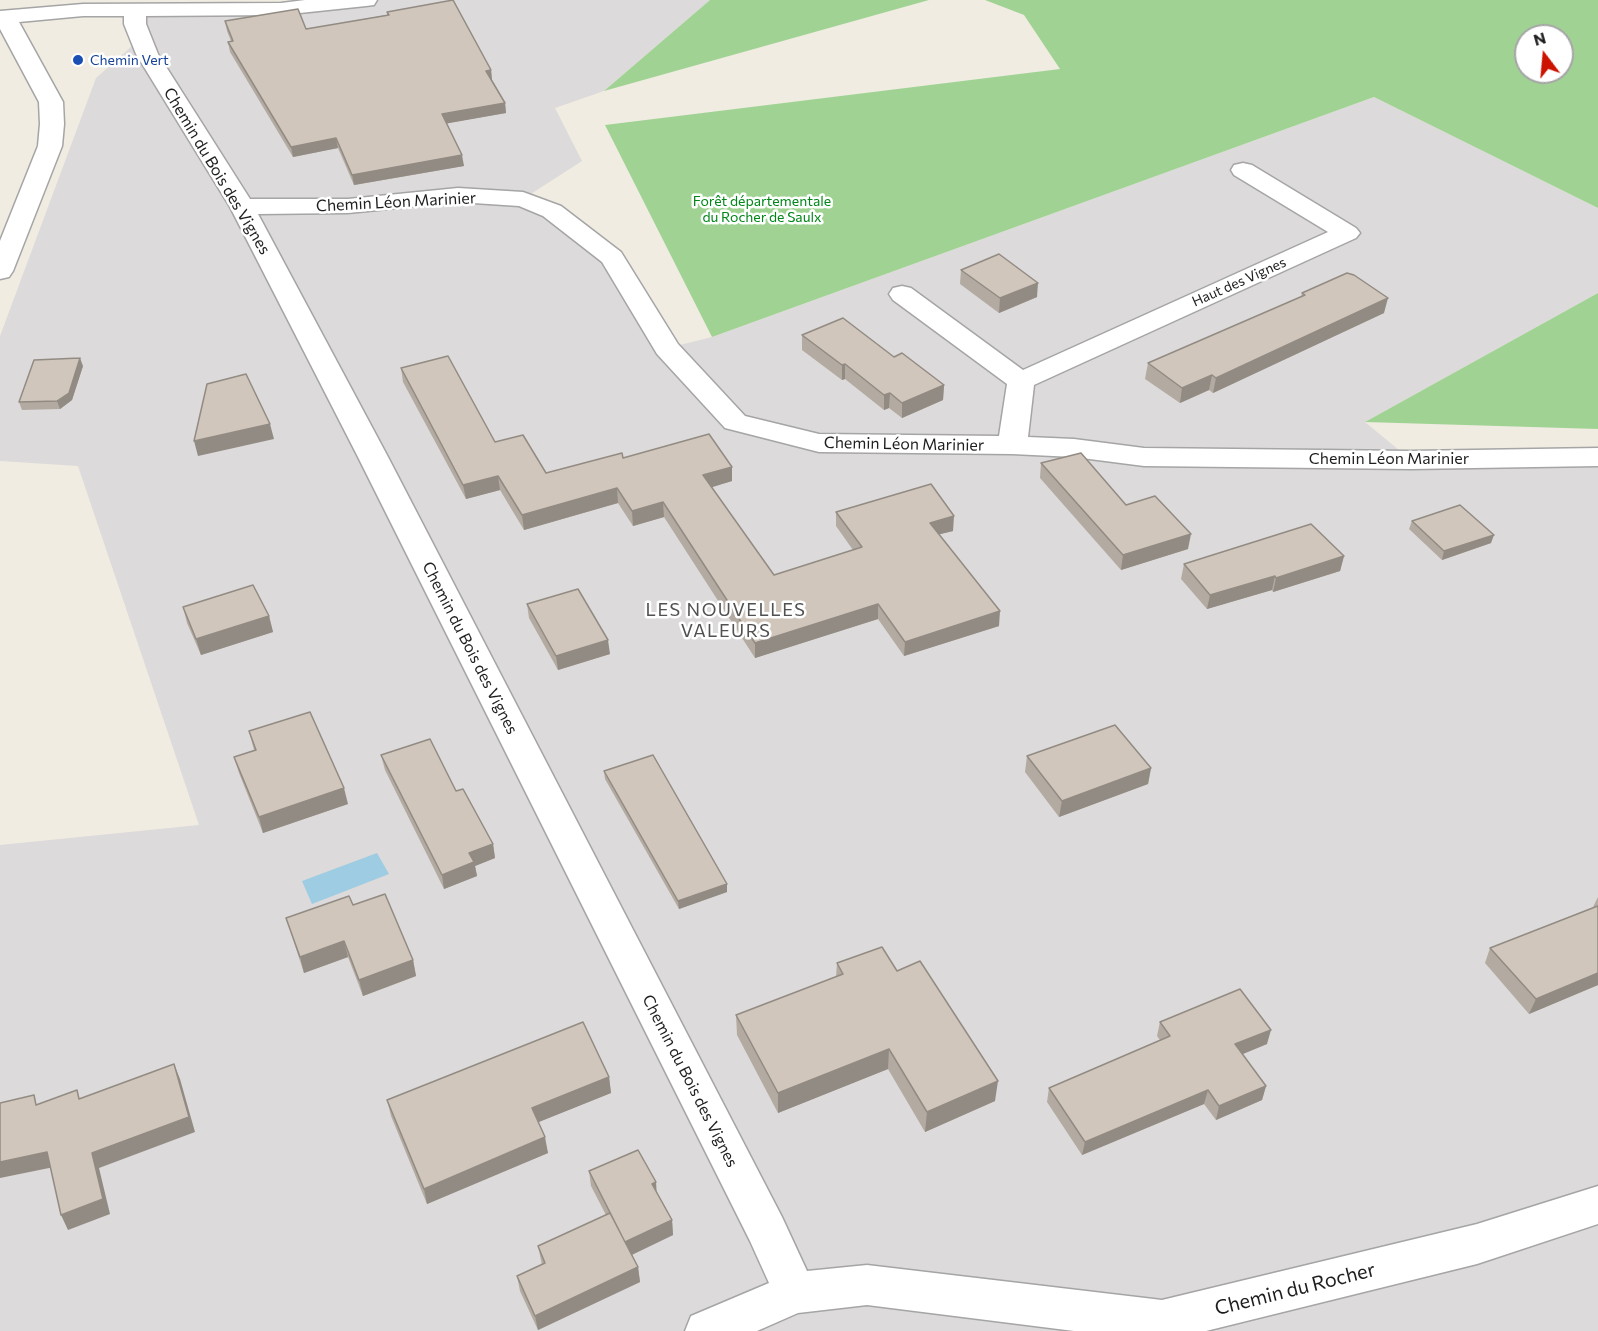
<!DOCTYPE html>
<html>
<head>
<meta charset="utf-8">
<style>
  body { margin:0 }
  #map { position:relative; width:1598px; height:1331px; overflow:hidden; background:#f0ece2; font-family:Commissioner,sans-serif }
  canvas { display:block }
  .north { position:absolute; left:1514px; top:24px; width:60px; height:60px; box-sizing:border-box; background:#fff; border:2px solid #a5a5a5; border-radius:50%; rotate:344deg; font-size:16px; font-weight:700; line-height:24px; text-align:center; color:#1e1e1e }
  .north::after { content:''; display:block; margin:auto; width:21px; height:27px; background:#cb1300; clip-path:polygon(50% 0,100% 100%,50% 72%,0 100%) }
</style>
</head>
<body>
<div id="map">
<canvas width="1598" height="1331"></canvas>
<div class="north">N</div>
</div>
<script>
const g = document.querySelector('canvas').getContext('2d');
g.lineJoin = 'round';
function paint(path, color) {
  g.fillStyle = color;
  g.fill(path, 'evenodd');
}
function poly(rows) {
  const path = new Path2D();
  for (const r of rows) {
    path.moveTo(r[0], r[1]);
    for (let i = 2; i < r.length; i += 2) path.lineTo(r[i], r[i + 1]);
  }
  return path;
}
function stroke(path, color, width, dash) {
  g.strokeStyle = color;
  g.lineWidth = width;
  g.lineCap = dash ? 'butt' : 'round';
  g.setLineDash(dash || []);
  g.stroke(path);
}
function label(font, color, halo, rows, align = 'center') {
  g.font = font + ' Commissioner,sans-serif';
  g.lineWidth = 5;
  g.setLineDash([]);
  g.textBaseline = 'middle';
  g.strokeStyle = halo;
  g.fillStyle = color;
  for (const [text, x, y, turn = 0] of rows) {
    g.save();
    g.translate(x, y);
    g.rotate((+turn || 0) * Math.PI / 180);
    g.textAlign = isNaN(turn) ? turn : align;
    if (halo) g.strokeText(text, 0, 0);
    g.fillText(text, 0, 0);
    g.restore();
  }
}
const residential = poly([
  [366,0,710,0,604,91,555,108,582,161,523,199,612,257,668,348,712,337,1374,97,1598,208,1598,293,1365,422,1411,460,1598,457,1598,1331,0,1331,0,845,199,825,78,466,0,461,0,336,96,78,140,39,135,10]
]);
const forest = poly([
  [710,0,929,0,604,91],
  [985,0,1598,0,1598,208,1374,97,712,337,605,125,1060,69,1024,15],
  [1526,36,1562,36,1562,72,1526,72],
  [1598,293,1598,429,1365,422]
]);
const water = poly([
  [377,853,389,874,312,904,302,881]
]);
const minor = poly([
  [305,0,377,0,374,5,366,6,281,15,146,16,146,24,158,54,250,199,348,199,458,188,523,192,561,206,621,252,678,344,745,416,819,434,999,436,1007,384,893,300,889,294,893,288,902,286,911,288,1023,370,1328,232,1234,175,1231,170,1234,165,1243,163,1252,165,1356,228,1360,233,1356,238,1034,385,1028,437,1074,439,1144,448,1411,451,1598,448,1598,466,1411,469,1144,466,1074,457,1012,454,819,452,725,428,657,354,602,262,543,216,519,206,458,202,348,213,258,214,388,457,782,1217,807,1271,867,1265,1162,1300,1477,1224,1598,1186,1598,1224,1477,1264,1206,1331,1074,1331,867,1305,798,1313,757,1331,685,1331,691,1316,769,1283,750,1241,358,457,230,207,136,54,124,24,124,16,83,16,19,22,63,102,64,124,62,146,13,271,9,277,0,279,0,241,38,146,40,124,39,102,0,29,0,11,83,4,281,3,305,0]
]);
const wall = poly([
  [387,12,491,70,492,80,505,103,506,113,447,123,464,166,354,185,338,148,293,157,230,52,228,42,231,41,227,31,225,21,306,29,387,15],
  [961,270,1037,297,999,313,960,284],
  [1302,293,1384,313,1213,393,1209,390,1180,403,1145,379,1148,363,1301,297],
  [802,335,894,357,944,385,943,400,902,418,889,408,884,410,845,379,842,380,802,350],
  [83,366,72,400,60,409,22,410,19,402],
  [401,368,495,442,546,473,623,458,732,467,732,481,711,487,774,575,853,550,836,526,836,512,953,531,939,534,999,626,904,656,878,619,755,658,664,517,633,526,618,503,524,530,500,490,466,499,403,382],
  [1041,463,1126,505,1188,549,1121,570,1040,478],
  [1412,521,1491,543,1442,560,1409,529],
  [1344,556,1340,571,1273,592,1272,590,1207,609,1181,579,1184,564],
  [527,604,610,654,558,670,529,618],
  [183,607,269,616,273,632,201,655,187,623],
  [249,731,348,804,263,833,239,773,234,757,254,750],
  [381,755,456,791,493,844,495,858,475,866,477,876,444,889,385,770],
  [1027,756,1151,768,1148,784,1059,817,1025,772],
  [604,771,727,884,727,892,679,909,605,779],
  [1598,897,1598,985,1529,1014,1485,963,1490,948,1593,907],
  [353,905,413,960,416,976,363,996,348,957,304,973,286,918],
  [837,963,897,971,995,1101,925,1132,888,1069,778,1113,737,1035,736,1015,836,977],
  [1160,1022,1267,1044,1242,1054,1266,1086,1262,1100,1216,1120,1204,1104,1082,1155,1047,1102,1049,1088,1160,1040,1157,1036],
  [609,1077,611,1093,538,1122,548,1153,427,1204,391,1116,387,1100],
  [589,1171,657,1192,672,1220,673,1235,632,1255,638,1267,640,1282,538,1330,520,1291,517,1276,542,1265,538,1246,606,1215,591,1186]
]);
const shadedWall = poly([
  [491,70,492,80,487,81,486,71],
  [505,103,506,113,444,124,442,114],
  [336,138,338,148,293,157,291,147],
  [462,155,464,166,354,185,352,175],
  [1038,283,1037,297,999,313,1000,298],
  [1388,298,1384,313,1213,393,1216,378],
  [80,358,83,366,72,400,60,409,57,401],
  [845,364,845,379,842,380,842,365],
  [1212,375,1209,390,1180,403,1182,388],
  [944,385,943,400,902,418,902,403],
  [890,393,889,408,884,410,884,395],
  [270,424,274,439,198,456,194,441],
  [732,467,732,481,703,490,703,475],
  [498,476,500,490,466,499,463,485],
  [617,488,618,503,524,530,522,515],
  [663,502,664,517,633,526,632,511],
  [954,516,953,531,929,537,930,523],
  [1191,534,1188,549,1121,570,1123,555],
  [1494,535,1491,543,1442,560,1444,551],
  [1344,556,1340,571,1273,592,1276,578],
  [1275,576,1272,590,1207,609,1210,595],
  [878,604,878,619,755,658,755,643],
  [1000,611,999,626,904,656,905,642],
  [269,616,273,632,201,655,196,639],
  [608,640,610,654,558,670,556,656],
  [1151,768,1148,784,1059,817,1062,801],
  [344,788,348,804,263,833,259,817],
  [493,844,495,858,475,866,477,876,444,889,442,875,469,853],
  [727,884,727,892,679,909,678,901],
  [344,941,348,957,304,973,300,957],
  [413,960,416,976,363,996,359,980],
  [1598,973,1598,985,1529,1014,1536,999],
  [1271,1030,1267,1044,1231,1059,1235,1044],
  [889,1049,888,1069,778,1113,778,1093],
  [174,1064,180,1079,195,1132,99,1168,110,1214,68,1230,61,1215,92,1153],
  [609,1077,611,1093,534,1124,532,1108],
  [998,1081,995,1101,925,1132,927,1112],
  [1266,1086,1262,1100,1216,1120,1219,1106],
  [1208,1090,1204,1104,1082,1155,1085,1142],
  [545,1137,548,1153,427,1204,424,1189],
  [47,1152,54,1167,0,1178,0,1162],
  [656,1182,657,1197,652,1184],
  [672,1220,673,1235,627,1257,625,1242],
  [638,1267,640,1282,538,1330,535,1316]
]);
const building = poly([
  [453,0,491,70,486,71,505,103,442,114,462,155,352,175,336,138,291,147,228,42,233,41,225,21,298,9,306,29,389,15,387,12,453,0],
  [999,254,1038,283,1000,298,961,270,999,254],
  [1347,273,1354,275,1388,298,1216,378,1212,375,1182,388,1148,363,1305,295,1302,293,1347,273],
  [843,318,894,357,902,353,944,385,902,403,890,393,884,395,845,364,842,365,802,335,843,318],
  [448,356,495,442,523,435,546,473,622,453,623,458,709,434,732,467,703,475,774,575,862,547,836,512,931,484,954,516,930,523,1000,611,905,642,878,604,755,643,663,502,632,511,617,488,522,515,498,476,463,485,401,368,448,356],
  [80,358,69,393,57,401,19,402,34,360,80,358],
  [246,374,270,424,194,441,207,384,246,374],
  [1081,453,1126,505,1155,496,1191,534,1123,555,1041,463,1081,453],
  [1460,505,1494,535,1444,551,1412,521,1460,505],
  [1311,524,1344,556,1276,578,1275,576,1210,595,1184,564,1311,524],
  [253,585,269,616,196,639,183,607,253,585],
  [578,589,608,640,556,656,527,604,578,589],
  [310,712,344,788,259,817,234,757,256,750,249,731,310,712],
  [1115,725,1151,768,1062,801,1027,756,1115,725],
  [430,739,456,791,463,789,493,844,469,853,474,862,442,875,381,755,430,739],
  [653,755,727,884,678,901,604,771,653,755],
  [385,894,413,960,359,980,344,941,300,957,286,918,349,896,353,905,385,894],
  [1598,906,1598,973,1536,999,1490,948,1598,906],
  [882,947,897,971,920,961,998,1081,927,1112,889,1049,778,1093,736,1015,843,974,837,963,882,947],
  [1240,989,1271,1030,1235,1044,1266,1086,1219,1106,1208,1090,1085,1142,1049,1088,1170,1036,1160,1022,1240,989],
  [583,1022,609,1077,532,1108,545,1137,424,1189,387,1100,583,1022],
  [174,1064,189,1117,92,1153,103,1199,61,1215,47,1152,0,1162,0,1103,34,1095,36,1105,77,1090,79,1099,174,1064],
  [638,1150,656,1182,652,1184,672,1220,625,1242,589,1171,638,1150],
  [610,1213,638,1267,535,1316,517,1276,545,1263,538,1246,610,1213]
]);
const markers = [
  [78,60,6,"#1a4fb4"]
];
const farTransitnames = [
  ["Chemin Vert",90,60]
];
const farParknames = [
  ["Forêt départementale",762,201],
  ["du Rocher de Saulx",762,217]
];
const farStreetnames = [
  ["Haut des Vignes",1239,282,-24]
];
const streetNames = [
  ["Chemin du Bois des Vignes",217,171,59],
  ["Chemin Léon Marinier",396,202,-3],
  ["Chemin Léon Marinier",904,444,1],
  ["Chemin Léon Marinier",1389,459],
  ["Chemin du Bois des Vignes",470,648,63],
  ["Chemin du Bois des Vignes",690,1081,63]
];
const neighbourhoodNames = [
  ["LES NOUVELLES",726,610],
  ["VALEURS",726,631]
];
const nearStreetnames = [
  ["Chemin du Rocher",1295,1289,-14]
];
paint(residential, '#dcdada');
paint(forest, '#a0d393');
paint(water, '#9ecce2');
stroke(minor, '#a5a5a5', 3);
paint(minor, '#fff');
paint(wall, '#b3aaa1');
paint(shadedWall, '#928b83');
paint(building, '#d0c6bb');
stroke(building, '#928b83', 1.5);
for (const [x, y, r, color] of markers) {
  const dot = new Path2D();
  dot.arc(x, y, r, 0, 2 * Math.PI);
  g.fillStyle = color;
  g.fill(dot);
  stroke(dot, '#fff', 2);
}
label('14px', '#164399', '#fff', farTransitnames, 'left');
label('14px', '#018618', '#fff', farParknames);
label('14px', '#1e1e1e', '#fff', farStreetnames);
label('16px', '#1e1e1e', '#fff', streetNames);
g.letterSpacing = '1.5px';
label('18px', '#515151', '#fff', neighbourhoodNames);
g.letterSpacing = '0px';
label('20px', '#1e1e1e', '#fff', nearStreetnames);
</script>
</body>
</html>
